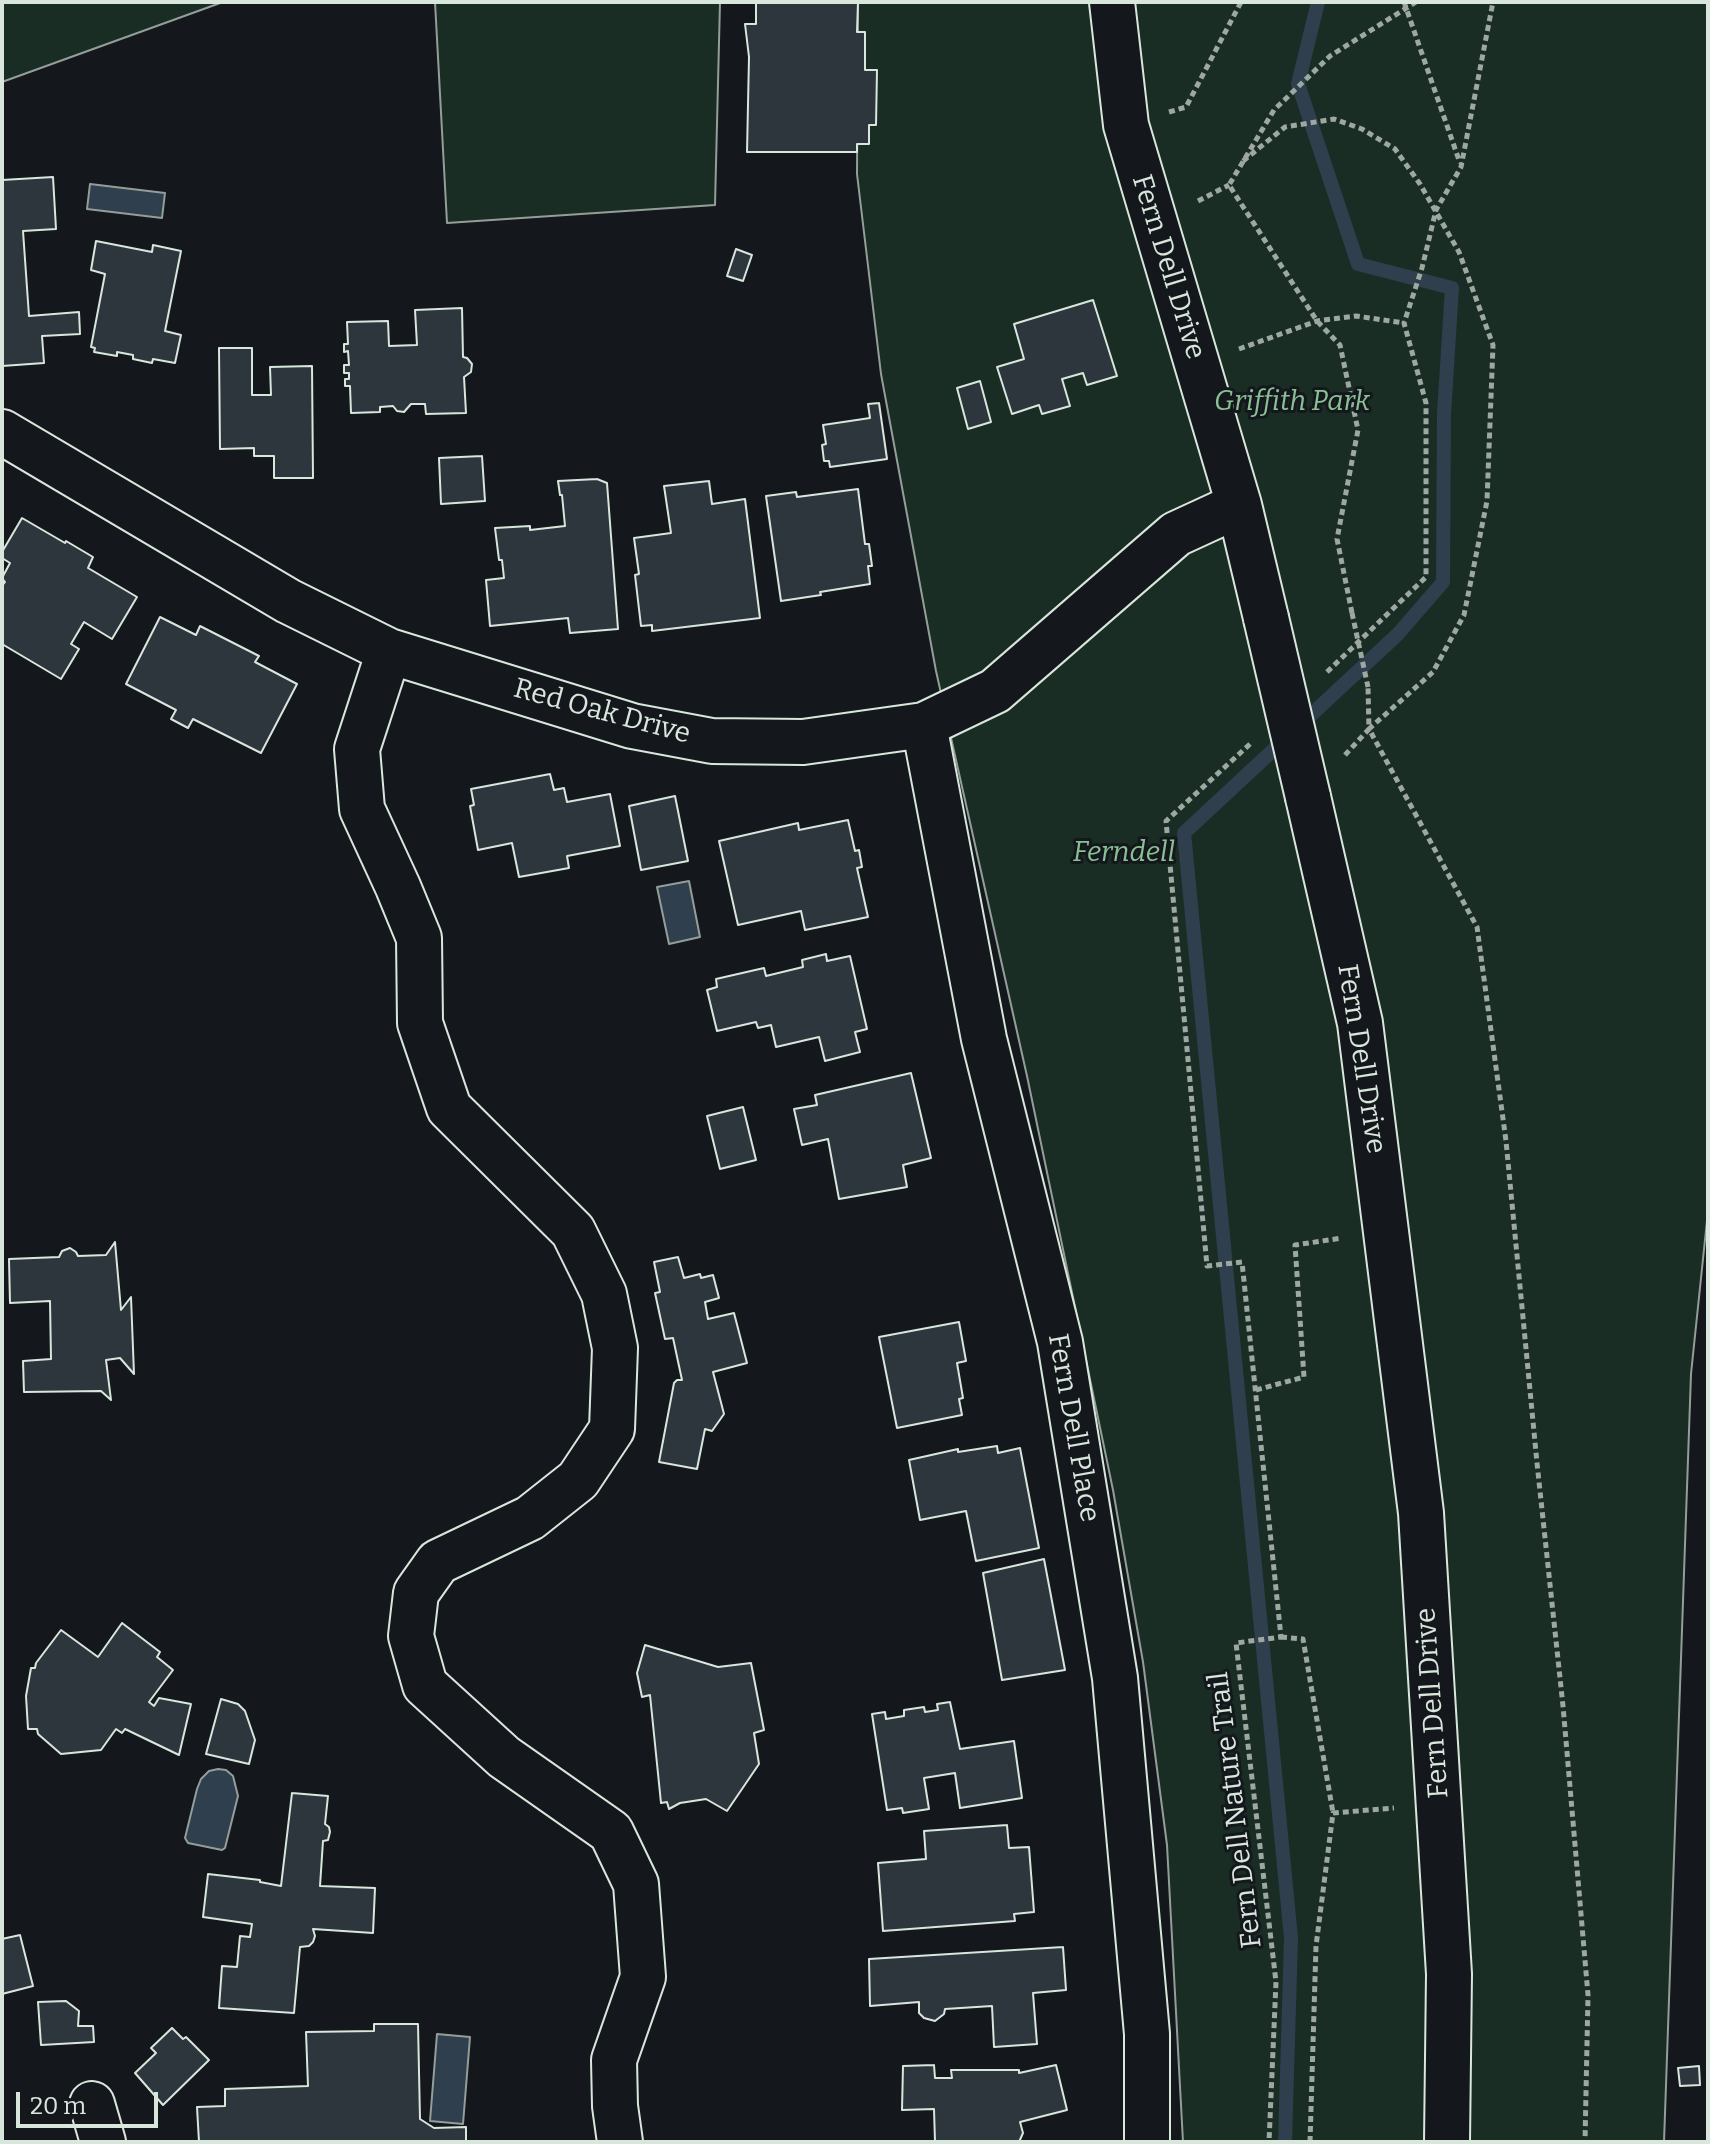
<!DOCTYPE html>
<html>
<head>
<meta charset="utf-8">
<style>
  body { margin:0 }
  #map { position:relative; width:1710px; height:2144px; overflow:hidden; background:#14181c; font-family:Bitter,serif }
  canvas { display:block }
  .frame { position:absolute; inset:0; border:4px solid #d8e6dc; pointer-events:none }
  .scale { position:absolute; left:16px; top:2092px; width:142px; height:36px; box-sizing:border-box; border:4px solid #d8e6dc; border-top:0; padding-left:10px; font-size:24px; line-height:28px; white-space:nowrap; color:#d8e6dc; -webkit-text-stroke:6px #14181c; paint-order:stroke }
</style>
</head>
<body>
<div id="map">
<canvas width="1710" height="2144"></canvas>
<div class="frame"></div>
<div class="scale">20 m</div>
</div>
<script>
const g = document.querySelector('canvas').getContext('2d');
g.lineJoin = 'round';
function paint(path, color) {
  g.fillStyle = color;
  g.fill(path, 'evenodd');
}
function poly(rows) {
  const path = new Path2D();
  for (const r of rows) {
    path.moveTo(r[0], r[1]);
    for (let i = 2; i < r.length; i += 2) path.lineTo(r[i], r[i + 1]);
  }
  return path;
}
function stroke(path, color, width, dash) {
  g.strokeStyle = color;
  g.lineWidth = width;
  g.lineCap = dash ? 'butt' : 'round';
  g.setLineDash(dash || []);
  g.stroke(path);
}
function label(font, color, halo, rows, align = 'center') {
  g.font = font + ' Bitter,serif';
  g.lineWidth = 6;
  g.setLineDash([]);
  g.textBaseline = 'middle';
  g.strokeStyle = halo;
  g.fillStyle = color;
  for (const [text, x, y, turn = 0] of rows) {
    g.save();
    g.translate(x, y);
    g.rotate((+turn || 0) * Math.PI / 180);
    g.textAlign = isNaN(turn) ? turn : align;
    if (halo) g.strokeText(text, 0, 0);
    g.fillText(text, 0, 0);
    g.restore();
  }
}
const green = poly([
  [2,2,223,2,2,82,2,2],
  [435,2,720,2,715,205,447,223,435,2],
  [858,2,1708,2,1708,1211,1691,1374,1664,2142,1183,2142,1167,1845,1143,1662,1113,1490,1027,1076,936,671,881,374,857,174,858,2]
]);
const water = poly([
  [90,184,165,193,162,218,87,209,90,184],
  [689,881,700,937,669,944,657,887,689,881],
  [218,1769,226,1770,233,1776,238,1796,225,1848,222,1850,188,1843,185,1838,197,1789,201,1779,209,1771,218,1769],
  [437,2034,470,2037,463,2124,430,2121,437,2034]
]);
const stream = poly([
  [1285,2142,1291,1938,1184,833,1398,634,1443,582,1444,414,1452,288,1358,264,1298,84,1318,2]
]);
const building = poly([
  [756,2,858,2,857,32,865,32,865,70,877,70,876,125,869,125,869,144,857,144,857,152,747,152,749,57,745,24,756,24,756,2],
  [53,177,56,229,23,231,29,316,79,312,80,334,42,336,44,363,2,366,2,180,53,177],
  [96,241,152,252,153,245,181,251,165,331,181,335,175,363,153,359,152,363,133,359,133,355,117,352,117,356,94,352,95,348,91,347,105,274,91,270,96,241],
  [736,249,752,255,743,281,727,276,736,249],
  [1093,300,1117,376,1087,385,1083,373,1062,379,1070,406,1042,414,1039,405,1012,414,997,367,1024,359,1014,324,1093,300],
  [462,308,463,357,467,358,472,364,471,372,464,377,466,413,426,414,425,404,411,404,404,412,397,411,393,406,380,407,380,412,351,413,350,386,345,386,345,379,349,379,349,373,344,373,344,365,349,365,348,351,344,352,344,344,348,344,347,322,388,321,389,346,417,345,415,310,462,308],
  [219,348,252,348,252,395,271,395,270,367,312,366,313,478,274,478,274,456,254,456,254,448,220,449,219,348],
  [980,381,991,422,968,429,957,388,980,381],
  [879,403,887,459,830,467,829,461,824,461,822,445,826,444,823,425,870,418,868,404,879,403],
  [482,456,485,501,441,504,439,458,482,456],
  [597,479,607,483,618,629,570,633,568,618,490,626,486,580,504,578,502,560,499,560,495,528,530,526,530,530,565,526,562,495,560,495,558,481,597,479],
  [709,481,712,504,745,499,760,618,652,631,652,625,641,626,635,575,639,574,634,538,671,533,664,486,709,481],
  [858,489,865,544,869,544,872,566,868,566,870,584,820,592,821,595,781,601,766,496,796,492,797,497,858,489],
  [22,518,65,543,66,541,93,557,88,568,137,597,112,639,84,622,71,644,79,649,61,679,2,644,2,586,5,582,2,578,10,563,2,558,2,552,22,518],
  [160,617,196,635,200,626,259,656,255,662,297,684,261,753,193,719,188,728,171,719,176,710,126,684,160,617],
  [550,774,554,790,564,788,567,802,610,794,620,846,567,856,569,868,519,877,512,843,478,850,470,806,474,805,471,789,550,774],
  [675,796,688,861,641,870,629,806,675,796],
  [848,820,855,851,859,850,862,867,857,868,868,917,805,930,801,911,738,925,719,841,798,823,799,830,848,820],
  [826,954,827,961,850,956,867,1029,855,1032,860,1052,825,1061,819,1037,776,1047,771,1025,758,1028,756,1022,717,1031,707,990,717,987,716,979,764,968,766,976,803,967,802,960,826,954],
  [911,1073,931,1158,903,1165,907,1187,839,1199,828,1139,802,1145,794,1109,817,1105,815,1095,911,1073],
  [743,1107,756,1160,720,1169,707,1116,743,1107],
  [115,1242,121,1310,131,1297,134,1374,120,1358,106,1360,111,1400,101,1391,24,1392,23,1361,51,1359,50,1301,10,1303,9,1259,59,1257,62,1251,70,1248,76,1252,78,1256,106,1255,115,1242],
  [678,1257,684,1278,700,1274,701,1278,713,1275,719,1298,705,1302,708,1319,734,1313,747,1363,713,1372,724,1414,712,1431,705,1429,697,1469,659,1462,674,1383,677,1380,682,1380,673,1338,665,1339,655,1293,660,1292,654,1262,678,1257],
  [959,1322,966,1361,957,1363,963,1398,959,1399,962,1415,897,1428,879,1337,959,1322],
  [997,1446,998,1453,1020,1448,1039,1548,976,1561,966,1511,920,1520,909,1460,958,1449,958,1452,997,1446],
  [1044,1559,1065,1670,1002,1680,983,1573,1044,1559],
  [122,1623,160,1652,157,1657,173,1670,149,1702,154,1706,159,1698,191,1704,179,1755,125,1729,122,1733,116,1729,101,1750,61,1754,38,1734,37,1729,28,1729,26,1696,31,1668,35,1668,36,1663,61,1630,98,1657,122,1623],
  [645,1645,718,1667,751,1663,764,1730,754,1733,759,1764,727,1811,706,1799,680,1803,669,1809,667,1802,661,1803,650,1695,642,1697,637,1673,645,1645],
  [221,1699,238,1704,245,1711,255,1740,249,1764,206,1754,221,1699],
  [950,1702,960,1749,1014,1741,1022,1798,960,1808,955,1773,924,1778,929,1809,903,1813,902,1808,887,1810,872,1714,885,1712,886,1719,904,1716,904,1710,924,1707,925,1712,938,1710,937,1704,950,1702],
  [292,1793,328,1796,325,1824,329,1827,330,1832,328,1840,323,1841,320,1886,375,1888,373,1933,313,1929,315,1936,313,1942,309,1946,300,1947,294,2013,219,2008,222,1966,237,1967,240,1936,250,1937,252,1924,203,1917,208,1874,260,1880,260,1882,281,1886,292,1793],
  [1007,1825,1009,1848,1029,1847,1034,1912,1014,1914,1015,1921,883,1931,878,1863,926,1859,924,1831,1007,1825],
  [20,1935,33,1986,2,1994,2,1939,20,1935],
  [1063,1947,1066,1990,1033,1993,1037,2044,994,2047,992,2006,945,2009,944,2014,935,2021,924,2018,919,2013,919,2002,870,2006,869,1959,1063,1947],
  [66,2001,79,2011,78,2026,93,2026,94,2042,41,2045,38,2002,66,2001],
  [374,2024,418,2024,420,2119,434,2128,466,2127,466,2142,199,2142,197,2107,225,2106,225,2089,308,2086,306,2032,374,2031,374,2024],
  [172,2028,183,2039,186,2037,209,2060,163,2105,135,2073,156,2053,151,2048,172,2028],
  [934,2065,935,2078,952,2078,951,2070,1019,2070,1019,2073,1056,2065,1067,2110,1020,2122,1023,2133,1019,2142,935,2142,934,2109,902,2110,903,2066,934,2065],
  [1699,2066,1700,2085,1680,2086,1678,2068,1699,2066]
]);
const path = poly([
  [1404,2,1460,163],
  [1169,112,1186,107,1241,2],
  [1243,161,1285,127,1334,119,1362,129,1395,149,1420,184,1459,252,1493,345,1487,501,1464,615,1433,672,1369,729,1477,927,1506,1141,1537,1463,1563,1706,1588,1995,1585,2142],
  [1198,201,1229,185],
  [1239,349,1317,321,1356,316,1404,323],
  [1352,613,1337,539,1358,430,1340,345,1317,321,1229,185,1274,110,1330,56,1416,2],
  [1327,672,1426,577,1426,403,1404,323,1422,268,1436,210,1461,167,1493,2],
  [1250,744,1166,821,1207,1266,1242,1262,1281,1637,1236,1643,1276,1982,1269,2142],
  [1345,755,1369,729,1368,687],
  [1256,1390,1304,1377,1295,1245,1342,1238],
  [1281,1637,1303,1639,1333,1813],
  [1310,2142,1316,1946,1333,1813,1394,1808]
]);
const minor = poly([
  [1112,2,1126,125,1239,505,1266,618],
  [2,432,288,601,389,651,632,726,712,741,803,742,924,725,995,691,1176,534,1239,505],
  [389,651,357,749,362,809,398,887,419,938,420,1023,449,1108,573,1231,604,1294,615,1348,612,1429,578,1480,530,1518,438,1562,416,1593,411,1636,425,1685,504,1757,611,1832,636,1884,643,1977,614,2060,615,2106,620,2142],
  [924,725,984,1039,1060,1342,1115,1678,1147,2034,1147,2142],
  [1308,797,1360,1023,1421,1513,1449,1974,1447,2142],
  [92,2104,103,2142]
]);
const pathBridge = poly([
  [1352,613,1368,687]
]);
const minorBridge = poly([
  [1266,618,1308,797]
]);
const streetNames = [
  ["Fern Dell Drive",1168,267,73],
  ["Red Oak Drive",602,712,15],
  ["Fern Dell Drive",1361,1059,81],
  ["Fern Dell Place",1073,1428,80],
  ["Fern Dell Drive",1433,1703,-94],
  ["Fern Dell Nature Trail",1236,1810,-97]
];
const parkNames = [
  ["Griffith Park",1292,402],
  ["Ferndell",1124,853]
];
paint(green, '#1a2d24');
stroke(green, '#939e99', 2);
paint(water, '#2f3f4d');
stroke(water, '#939e99', 2);
stroke(stream, '#2f3f4d', 14);
paint(building, '#2c363c');
stroke(building, '#d8e6dc', 2);
stroke(minor, '#d8e6dc', 48);
stroke(path, '#9da8a2', 5, [6, 4]);
stroke(minor, '#14181c', 44);
stroke(minorBridge, '#d8e6dc', 48, []);
stroke(pathBridge, '#9da8a2', 5, [6, 4]);
stroke(minorBridge, '#14181c', 44);
label('28px', '#d8e6dc', '#14181c', streetNames);
label('italic 28px', '#8ac095', '#14181c', parkNames);
</script>
</body>
</html>
